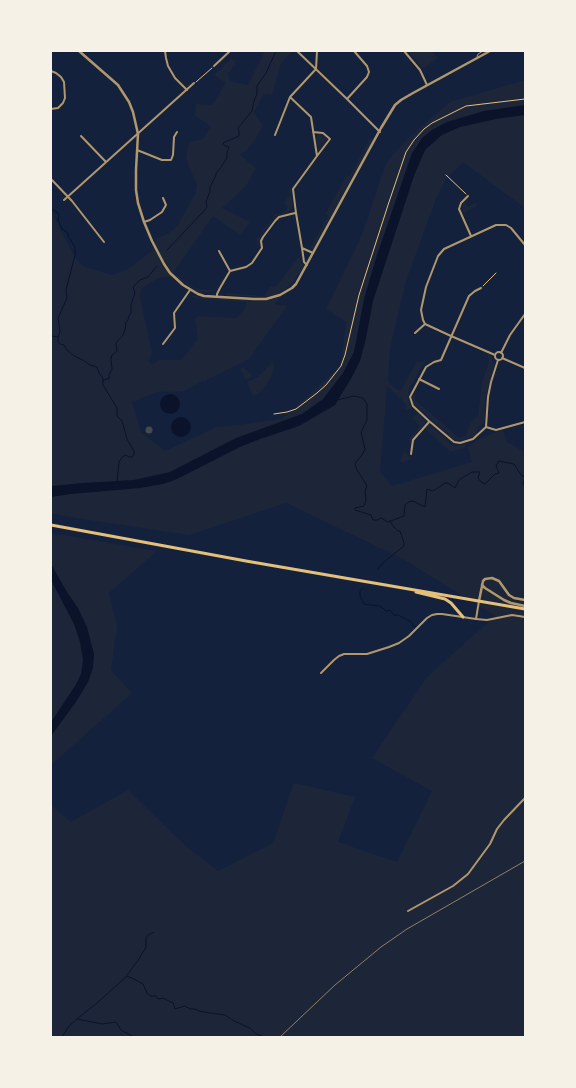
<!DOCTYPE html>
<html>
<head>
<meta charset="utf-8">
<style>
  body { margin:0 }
  #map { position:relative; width:576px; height:1088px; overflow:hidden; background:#14213d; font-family:Lora,serif }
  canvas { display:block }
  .frame { position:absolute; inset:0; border:52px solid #f6f1e7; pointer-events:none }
</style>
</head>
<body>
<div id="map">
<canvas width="576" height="1088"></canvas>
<div class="frame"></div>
</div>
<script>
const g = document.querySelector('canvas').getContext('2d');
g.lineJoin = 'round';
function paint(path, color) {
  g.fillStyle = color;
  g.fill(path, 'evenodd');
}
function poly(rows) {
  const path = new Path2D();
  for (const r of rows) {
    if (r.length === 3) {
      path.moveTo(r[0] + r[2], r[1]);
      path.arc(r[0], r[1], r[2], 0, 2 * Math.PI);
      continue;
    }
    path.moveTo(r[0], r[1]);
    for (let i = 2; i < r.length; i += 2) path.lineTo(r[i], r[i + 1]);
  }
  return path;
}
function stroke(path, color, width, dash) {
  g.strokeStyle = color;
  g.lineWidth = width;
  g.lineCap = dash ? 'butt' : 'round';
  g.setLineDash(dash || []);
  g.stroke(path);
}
const green = poly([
  [265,51,290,51,291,52,281,64,272,95,270,94,263,95,254,112,263,126,250,147,240,155,256,168,246,186,222,208,250,222,240,235,213,216,173,273,196,289,214,290,224,276,225,277,214,291,207,293,198,292,175,276,158,278,141,289,140,298,152,353,148,361,152,365,158,360,182,360,198,338,195,319,198,316,237,318,245,308,247,302,202,299,192,297,193,295,202,298,262,300,269,300,281,297,274,304,287,306,249,359,207,380,205,382,203,381,184,391,157,392,132,402,141,432,165,451,217,427,238,425,282,419,341,366,346,322,326,309,362,235,386,163,405,141,450,102,525,80,525,208,463,162,446,179,436,199,406,281,390,348,388,382,396,389,398,390,401,390,417,361,422,362,426,361,421,367,408,392,409,401,411,407,410,409,406,409,406,404,387,386,380,472,392,486,472,462,468,447,480,438,503,430,507,442,525,452,525,1037,51,1037,51,805,71,822,128,790,186,846,218,871,273,843,294,783,355,797,338,842,397,862,432,791,372,758,427,677,495,616,403,559,286,503,189,535,76,518,51,513,51,211,75,258,85,267,112,275,128,269,152,251,156,239,169,233,178,225,193,198,196,191,197,185,186,159,189,142,203,139,211,126,195,116,196,104,212,105,226,83,214,75,232,58,236,62,228,74,230,81,248,85],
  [408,51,432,51,438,58,423,69],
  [319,134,323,135,327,139,320,150,318,150,316,136],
  [370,138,373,140,312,250,310,248,328,216,325,214,347,175,350,176],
  [294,183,294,184,291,189,293,205,291,210,289,213,279,215,274,218,261,235,258,249,256,240,275,214,283,213,287,209,287,206,284,203,290,195,289,189],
  [464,203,465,203,468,207,476,203,477,206,467,211,464,214,462,209],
  [299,256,304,267,294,281,282,292,274,295,264,297,226,295,226,293,264,296,270,287,277,286],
  [487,354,490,355,494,364,486,396,485,416,483,424,478,427,477,434,474,436,462,440,457,440,453,439,414,404,412,398,415,394,415,400,459,438,466,436,470,424,475,418,478,416,482,382,488,366,489,359],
  [273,361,274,368,271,377,267,384,259,393,253,396,247,382,258,377],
  [243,367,253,376,246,380,240,369],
  [417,413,426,422,411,440,408,440,420,426,412,418],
  [429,424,451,444,456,446,465,444,465,448,451,452,425,429],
  [404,451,412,458,403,463,400,461],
  [51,533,157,551,109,593,117,626,111,670,132,693,51,765]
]);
const water = poly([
  [525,105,525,115,496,119,460,127,442,135,425,150,414,176,373,301,365,343,360,361,352,377,335,405,299,426,260,439,240,447,175,480,163,484,140,488,71,494,51,497,52,486,82,483,134,480,170,472,236,438,302,414,323,399,343,373,354,352,364,299,377,255,412,153,417,146,422,138,432,130,447,122,484,111],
  [170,404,10],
  [181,427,10],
  [51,564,67,592,78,608,87,627,94,654,93,668,88,682,76,702,51,736,51,722,75,686,81,674,83,660,80,642,74,624,51,580]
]);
const stream = poly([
  [51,209,57,212,59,215,58,220,62,229,68,233,68,236,75,247,75,255,66,290,67,298,58,318,60,331,58,338,58,342,60,344,64,345,67,350,74,356,83,360,90,365,97,367,99,373,103,378,103,385,117,408,117,416,122,421,127,439,134,451,134,454,132,457,129,457,126,455,122,457,119,462,117,482],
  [167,250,202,213,207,207,206,202,210,191,210,187,216,175,216,173,219,170,227,158,227,153,229,147,225,146,223,143,225,142,239,136,239,132,238,128,252,111,254,101,257,94,257,86,266,73,276,51],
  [51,336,58,337],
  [103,381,106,379,109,379,109,375,112,369,111,359,112,355,117,351,116,343,123,335,125,330,126,322,128,320,129,316,131,313,131,305,135,293,133,287,140,280,148,277,157,266],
  [337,400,354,396,363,398,367,404,367,420,361,432,365,449,362,455,355,463,356,468,367,486,365,491,366,500,364,506,355,508,355,510,371,515,373,520,377,520,381,518,388,522,404,516,405,505,408,502,413,501,425,507,427,489,433,491,445,483,448,483,455,488,459,480,472,472,480,472,478,478,481,482,485,484,495,474,499,473,496,466,499,461,514,464,521,475,525,477],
  [525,478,523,483,525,487],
  [378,569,385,561,404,546,404,543,400,531,398,531,393,526,390,521],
  [363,588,360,591,360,596,364,604,379,606,383,608,386,611,390,610,394,615,398,615,410,621,412,623,414,627,417,626],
  [127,975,139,959,146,947,146,938,148,935,154,932],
  [77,1019,97,1003,127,976,134,979,143,984,147,993,150,996,156,996,158,999,163,998,173,1003,175,1009,185,1006,190,1009,195,1009,199,1011,210,1013,225,1015,234,1021,250,1028,256,1034,262,1036],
  [62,1037,69,1026,77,1019,102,1024,116,1022,121,1030,134,1037]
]);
const building = poly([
  [149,430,3.5]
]);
const path = poly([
  [196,82,212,68],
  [446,175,466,194],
  [483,286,496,273],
  [274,414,287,412,296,409,317,393,326,385,341,366,345,355,359,295,389,202,406,152,414,140,424,129,432,123,466,106,525,99]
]);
const service = poly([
  [477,57,478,54,483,51]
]);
const minor = poly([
  [165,51,166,58,168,66,175,78,187,90],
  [297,51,347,99,380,132],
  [404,51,420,70,427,85],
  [214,66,230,51],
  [51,71,56,73,61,77,64,82,65,98,63,103,58,108,51,109],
  [290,97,311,117,317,156,293,189,296,213,302,248,304,262,307,265],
  [347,99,367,77,369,72,367,66,354,51],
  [313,132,323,133,330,139,317,156],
  [275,135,290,97,316,69,317,51],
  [81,136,106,162],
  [137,150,162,160,171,160,173,155,174,137,177,132],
  [51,179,72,201,104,242],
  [468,196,461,203,459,209,471,236],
  [64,200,194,83],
  [144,222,150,220,162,212,166,205,163,198],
  [302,248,313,253],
  [219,251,230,271],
  [481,288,475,291,469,296,441,360,434,362,426,367,410,397,413,406,429,421,454,442,460,443,473,439,486,427],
  [217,297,217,294,220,288,230,271,246,267,252,263,262,248,261,241,263,237,275,221,279,217,295,213],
  [415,333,425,324],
  [163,344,175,328,174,313,190,290],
  [499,356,4],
  [501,353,510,335,525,314],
  [495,355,451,336,425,324,423,320,421,310,426,287,438,256,444,249,496,225,506,225,511,228,525,245],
  [502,358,525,368],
  [419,379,439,389],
  [486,427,488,397,491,382,498,360],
  [486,427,496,430,525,422],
  [411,454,413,440,429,422],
  [476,619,487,620,512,615,525,617],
  [321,673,334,660,339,656,344,654,367,654,389,647,399,643,409,636,427,618,432,615,437,614,442,614,476,619,479,601],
  [408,911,453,886,468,874,490,844,497,829,504,820,525,798]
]);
const tertiary = poly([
  [79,51,118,85,129,102,133,112,138,134,136,170,136,190,138,203,144,222,152,241,164,264,170,273,183,285,198,294,204,296,254,299,266,299,280,295,292,288,296,284,381,128,395,105,401,100,413,93,490,51],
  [482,585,485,588,504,600,511,603,525,606],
  [479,601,483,581,485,579,492,578,499,581,509,595,514,598,525,600]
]);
const primary = poly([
  [51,525,246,561,525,609],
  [416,592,445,599,451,603,463,617]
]);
const rail = poly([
  [280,1037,335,985,381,947,407,929,525,861]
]);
paint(green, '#1d2539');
paint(water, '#0b132b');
stroke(stream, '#0b132b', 1);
paint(building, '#48494c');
stroke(path, '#e5c07b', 1);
stroke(service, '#b1986c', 1);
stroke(minor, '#b1986c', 2);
stroke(tertiary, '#b1986c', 2.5);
stroke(primary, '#e5c07b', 3);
stroke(rail, '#918062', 1);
</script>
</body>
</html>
